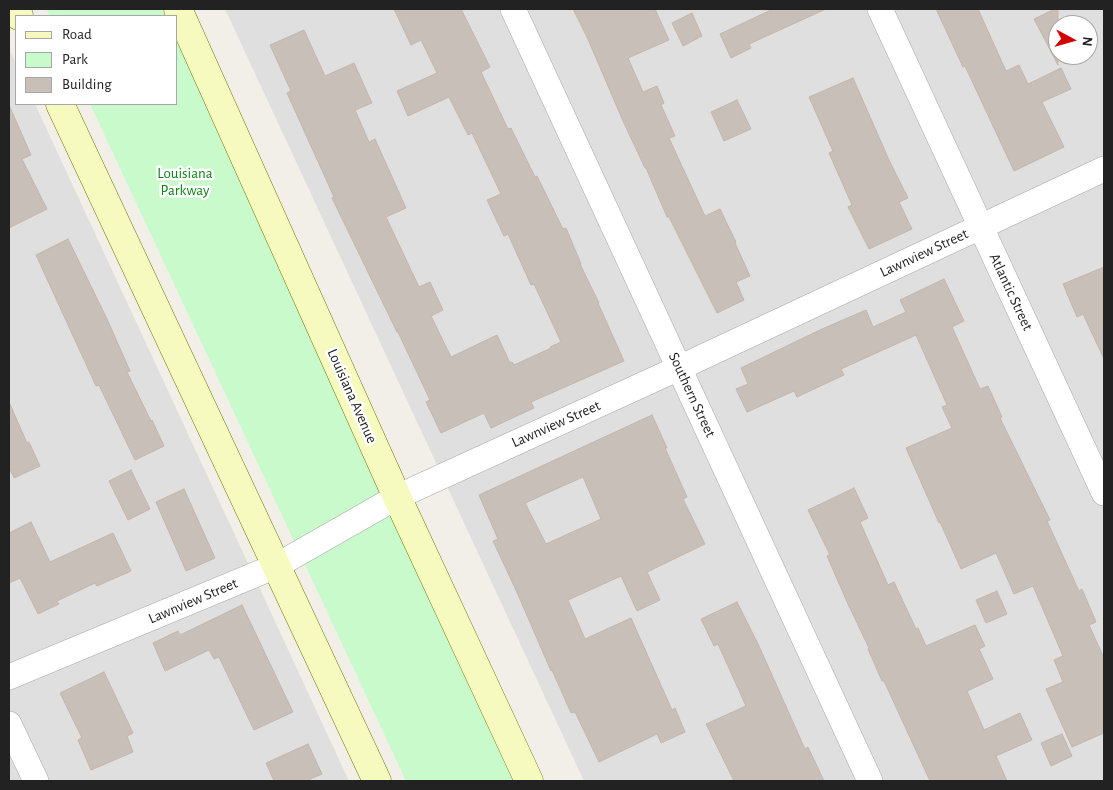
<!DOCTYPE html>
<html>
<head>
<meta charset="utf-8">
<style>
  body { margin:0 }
  #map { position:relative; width:1113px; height:790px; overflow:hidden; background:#f2efe9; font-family:"Alegreya Sans",sans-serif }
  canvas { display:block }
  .frame { position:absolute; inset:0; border:10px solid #222; pointer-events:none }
  .legend { position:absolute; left:15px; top:15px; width:162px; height:90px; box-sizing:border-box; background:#fff; border:1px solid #a7a7a7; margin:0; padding:6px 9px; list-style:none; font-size:15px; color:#222 }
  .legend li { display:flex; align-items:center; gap:10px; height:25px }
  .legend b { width:25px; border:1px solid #a7a7a7 }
  .north { position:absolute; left:1048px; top:15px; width:50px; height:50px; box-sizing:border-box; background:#fff; border:1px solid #a7a7a7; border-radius:50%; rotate:96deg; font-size:14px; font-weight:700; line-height:20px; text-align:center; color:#222 }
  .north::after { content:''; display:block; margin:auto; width:18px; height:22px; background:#d40000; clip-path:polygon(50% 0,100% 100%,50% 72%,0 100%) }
</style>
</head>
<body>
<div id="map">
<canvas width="1113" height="790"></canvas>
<div class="frame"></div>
<ul class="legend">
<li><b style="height:6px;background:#f7fabf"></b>Road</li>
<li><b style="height:14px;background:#c8facc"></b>Park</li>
<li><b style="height:14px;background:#c7bfb8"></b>Building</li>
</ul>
<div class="north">N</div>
</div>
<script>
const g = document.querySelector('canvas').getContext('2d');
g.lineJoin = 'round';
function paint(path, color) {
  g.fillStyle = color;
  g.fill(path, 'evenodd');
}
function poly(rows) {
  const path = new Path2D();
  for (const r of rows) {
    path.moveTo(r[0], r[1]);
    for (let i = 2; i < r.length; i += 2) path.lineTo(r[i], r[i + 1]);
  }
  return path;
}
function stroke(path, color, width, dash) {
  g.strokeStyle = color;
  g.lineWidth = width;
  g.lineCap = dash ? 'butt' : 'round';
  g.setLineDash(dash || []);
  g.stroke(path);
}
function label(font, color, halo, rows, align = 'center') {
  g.font = font + ' "Alegreya Sans",sans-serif';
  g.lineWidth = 5;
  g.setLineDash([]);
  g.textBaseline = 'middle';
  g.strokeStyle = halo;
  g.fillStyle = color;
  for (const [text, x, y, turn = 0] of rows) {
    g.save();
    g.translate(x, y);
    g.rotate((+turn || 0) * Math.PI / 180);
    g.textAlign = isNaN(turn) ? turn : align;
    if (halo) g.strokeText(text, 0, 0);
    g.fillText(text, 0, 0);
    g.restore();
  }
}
const residential = poly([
  [225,9,1104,9,1104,781,584,781],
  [1058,25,1088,25,1088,55,1058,55],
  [9,48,16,64,16,104,35,104,349,781,9,781]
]);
const park = poly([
  [46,9,162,9,166,16,50,16],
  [176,39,521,781,406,781,90,104,176,104]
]);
const building = poly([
  [394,9,461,9,490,67,481,72,508,129,511,128,535,177,537,176,563,229,566,228,581,264,580,264,599,303,598,303,624,361,531,402,534,408,491,428,484,413,441,433,426,402,430,400,398,332,397,332,332,198,334,197,287,93,291,91,270,45,304,30,325,76,354,63,372,103,355,110,369,142,375,139,406,208,386,217,419,287,430,282,443,310,431,316,451,357,497,335,510,363,512,362,514,365,551,348,550,347,561,342,534,284,531,285,508,234,504,236,487,200,501,194,472,133,468,135,449,97,408,116,397,91,437,73,421,40,411,45,394,9],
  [573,9,655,9,669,40,628,58,643,92,657,86,664,103,661,105,675,136,669,138,705,216,720,209,736,242,735,243,750,276,736,282,744,300,717,313,669,217,667,217,646,168,645,168,623,121,587,37,573,9],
  [773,9,826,9,749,44,751,48,731,58,720,34,773,9],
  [936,9,978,9,1006,71,1019,65,1028,84,1061,68,1071,89,1042,102,1064,147,1014,171,965,66,963,67,936,9],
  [1055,9,1058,9,1058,65,1034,19,1055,9],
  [692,13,702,36,683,46,672,23,692,13],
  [853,78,889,160,908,198,899,202,912,229,869,249,848,207,852,205,829,153,833,151,809,97,853,78],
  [737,100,751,129,724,141,711,112,737,100],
  [9,105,31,155,22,159,47,209,9,228,9,105],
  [68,239,107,319,130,371,127,372,151,421,152,420,164,446,135,460,99,385,96,386,36,255,68,239],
  [1104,267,1104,359,1083,314,1077,317,1063,284,1104,267],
  [944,279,964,321,952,327,980,389,988,386,1002,417,1000,418,1050,520,1047,521,1079,591,1082,589,1096,622,1089,625,1104,658,1104,733,1072,747,1046,689,1063,682,1054,660,1063,656,1033,586,1014,594,996,553,961,569,940,522,939,523,906,448,952,428,942,407,947,405,916,335,841,369,844,375,797,397,794,391,747,412,736,389,748,384,741,368,822,329,866,310,873,327,906,312,900,300,944,279],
  [9,402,27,443,29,442,40,466,14,478,9,467,9,402],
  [652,415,667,448,665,448,687,497,683,499,705,544,647,572,660,600,637,611,621,576,568,600,585,639,631,618,672,710,675,708,685,732,661,743,657,734,599,762,575,712,571,713,552,670,551,671,516,590,493,541,498,539,479,495,652,415],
  [583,477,601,519,546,544,525,503,583,477],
  [131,470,150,509,128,520,109,481,131,470],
  [854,488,868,518,860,522,888,585,894,582,916,629,918,628,926,646,975,625,985,646,979,649,993,679,967,691,984,730,1020,713,1032,740,996,756,1007,781,930,781,884,681,882,681,868,649,869,648,848,604,827,556,830,555,808,510,854,488],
  [184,489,215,558,186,571,156,502,184,489],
  [31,522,50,562,113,533,131,571,97,586,95,583,57,601,59,604,38,614,20,578,9,583,9,533,31,522],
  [997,591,1007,614,986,623,976,600,997,591],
  [737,602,759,646,805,749,808,747,824,781,734,781,706,724,746,706,718,644,714,646,701,619,737,602],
  [242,605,293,712,254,730,219,657,214,659,209,650,165,671,153,643,178,631,180,635,242,605],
  [104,672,133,733,127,736,133,752,91,770,78,740,82,738,60,693,104,672],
  [1062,734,1072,756,1051,766,1041,743,1062,734],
  [308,744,322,774,306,781,274,781,266,763,308,744]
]);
const minor = poly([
  [513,9,870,781],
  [880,9,1104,493],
  [9,677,276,566,397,497,679,368,1104,169],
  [9,724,36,781]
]);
const secondary = poly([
  [16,9,19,16],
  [178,9,397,497,529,781],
  [60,104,377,781]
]);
const parkNames = [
  ["Louisiana",185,173],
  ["Parkway",185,190]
];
const streetNames = [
  ["Lawnview Street",924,253,-25],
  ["Atlantic Street",1011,292,65],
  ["Southern Street",692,395,65],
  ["Louisiana Avenue",352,396,66],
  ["Lawnview Street",556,424,-24],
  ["Lawnview Street",193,601,-23]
];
paint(residential, '#e0dfdf');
paint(park, '#c8facc');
paint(building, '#c7bfb8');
stroke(building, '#c4b6ab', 1);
stroke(minor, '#a9a9a9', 26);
stroke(secondary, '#707d05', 29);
stroke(minor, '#fff', 25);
stroke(secondary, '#f7fabf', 28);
label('15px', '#0c8416', '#fff', parkNames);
label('15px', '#222', '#fff', streetNames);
</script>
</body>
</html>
